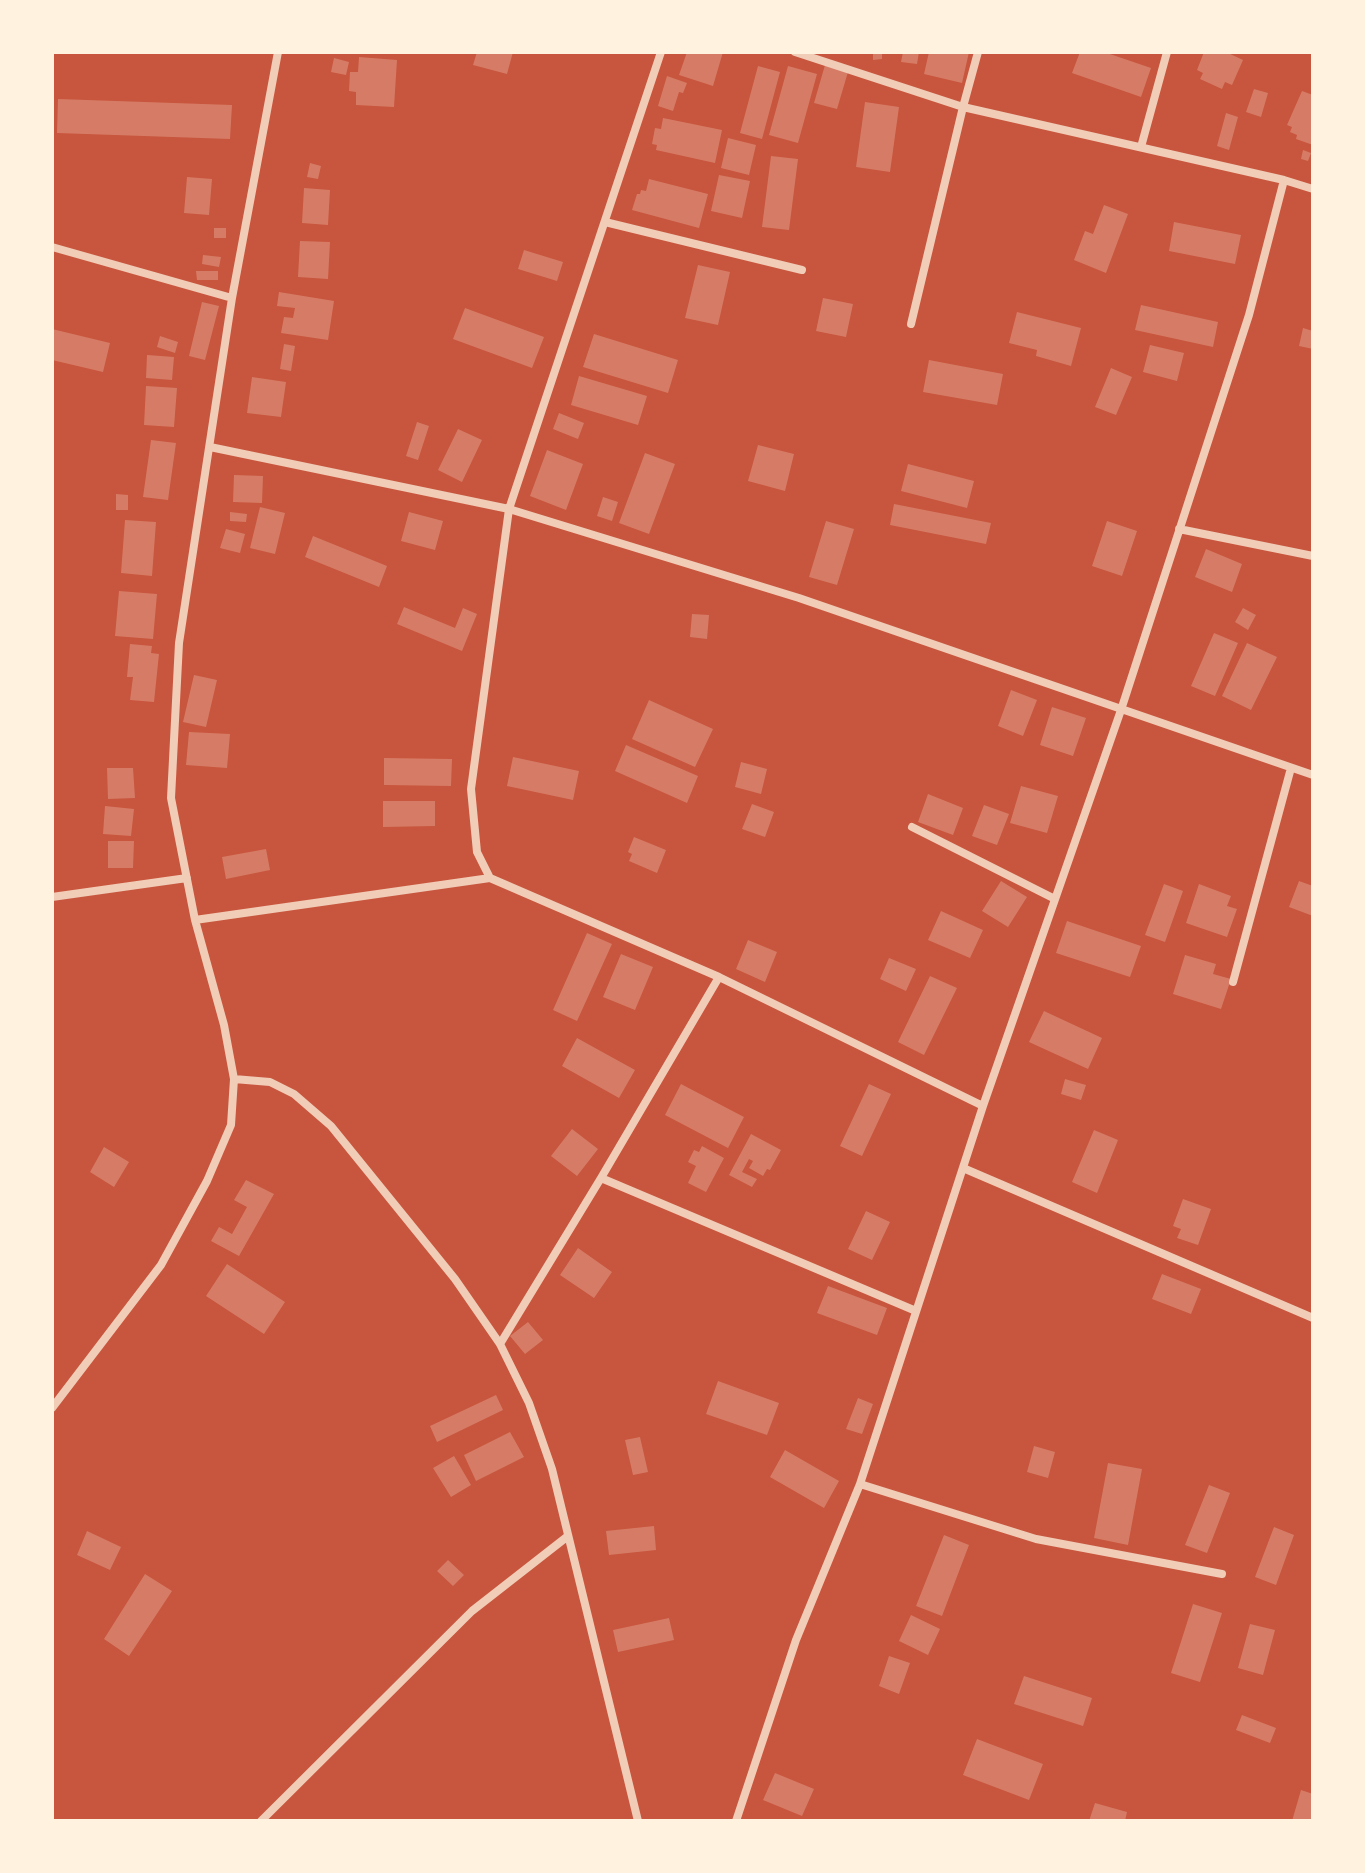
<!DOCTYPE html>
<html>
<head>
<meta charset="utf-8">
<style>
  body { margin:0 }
  #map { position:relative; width:1365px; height:1873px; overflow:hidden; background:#c8553d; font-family:Literata,serif }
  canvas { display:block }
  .frame { position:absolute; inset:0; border:54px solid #fff3e0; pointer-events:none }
</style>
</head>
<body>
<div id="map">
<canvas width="1365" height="1873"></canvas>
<div class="frame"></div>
</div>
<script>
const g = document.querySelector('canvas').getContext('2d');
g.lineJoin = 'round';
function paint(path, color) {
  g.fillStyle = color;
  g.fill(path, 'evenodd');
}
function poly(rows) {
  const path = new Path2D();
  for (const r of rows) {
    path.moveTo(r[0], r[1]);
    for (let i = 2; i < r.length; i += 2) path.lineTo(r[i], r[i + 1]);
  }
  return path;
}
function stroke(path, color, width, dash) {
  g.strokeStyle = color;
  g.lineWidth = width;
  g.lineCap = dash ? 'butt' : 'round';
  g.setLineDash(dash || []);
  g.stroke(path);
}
const building = poly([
  [477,52,513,52,507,74,473,65],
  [687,52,723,52,713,86,679,75],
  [873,52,882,52,882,59,873,60],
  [903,52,919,52,917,64,901,62],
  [929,52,969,52,962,83,924,74],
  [1080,52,1104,52,1151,68,1141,97,1072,73],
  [1204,52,1226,52,1243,60,1232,85,1225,82,1222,89,1200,79,1203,73,1197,70],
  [359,57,397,60,394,107,356,105,356,92,349,91,350,72,358,72],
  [334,58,349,62,346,75,331,72],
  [825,65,848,72,837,109,814,103],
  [758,66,780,72,762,139,740,133],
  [788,66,817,74,798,143,769,135],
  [667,76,687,83,683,93,679,92,673,111,658,106],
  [1254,89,1268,93,1261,117,1246,112],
  [1302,91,1313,95,1313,145,1296,139,1297,135,1290,132,1292,127,1287,125],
  [58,99,232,105,230,139,57,133],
  [865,102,899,107,890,172,856,167],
  [1226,113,1238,117,1229,150,1217,146],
  [663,118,722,130,715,163,656,150,657,145,652,144,655,128,661,129],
  [728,138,756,145,749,175,721,168],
  [1303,150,1311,153,1308,161,1301,159],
  [771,156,798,159,789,230,762,227],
  [310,163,321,166,318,179,307,177],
  [719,175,750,181,742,218,711,211],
  [187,177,212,179,209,215,184,213],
  [649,179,708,194,699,228,632,210,637,194,640,194,641,190,646,191],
  [304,188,330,190,328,225,302,223],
  [1104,205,1128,214,1106,273,1074,260,1085,231,1093,234],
  [1174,222,1241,235,1235,264,1169,251],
  [214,228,226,228,226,238,214,238],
  [300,241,330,242,328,279,298,277],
  [524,250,563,262,557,281,518,269],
  [203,255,221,257,219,267,202,264],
  [698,265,730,272,718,325,685,318],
  [196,271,218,271,218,280,197,280],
  [279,292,334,301,328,340,281,333,284,317,293,318,295,308,277,306],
  [823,298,853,304,846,337,816,331],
  [202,302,219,306,205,360,189,356],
  [1141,305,1218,322,1213,347,1135,330],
  [465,308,544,337,532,368,453,339],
  [1017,312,1081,328,1071,366,1036,356,1037,350,1009,343],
  [1303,328,1313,331,1313,349,1299,346],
  [52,329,110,343,103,372,52,360],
  [594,334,678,360,668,393,583,367],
  [160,336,178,342,175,353,157,347],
  [284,344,295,346,291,371,280,369],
  [1150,345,1184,353,1177,381,1143,372],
  [147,355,174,357,172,380,146,378],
  [929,360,1003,374,997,405,923,392],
  [1111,368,1132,377,1116,415,1095,407],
  [579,376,647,396,638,425,571,405],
  [252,377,286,382,281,417,247,413],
  [146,386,177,388,174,427,144,425],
  [559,413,584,423,578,439,553,429],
  [417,422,429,426,418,460,406,456],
  [458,429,482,440,462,482,438,470],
  [151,440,176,443,168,500,143,497],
  [758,445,794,454,785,491,748,481],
  [547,450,583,464,566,510,530,496],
  [645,453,675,464,649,534,619,523],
  [908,464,974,481,967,508,901,491],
  [234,475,263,476,262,503,233,502],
  [116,494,128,495,128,510,116,510],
  [603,497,618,502,612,521,597,516],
  [894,504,991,523,986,544,890,525],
  [260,507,285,513,275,554,250,548],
  [230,512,247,514,246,522,230,521],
  [409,512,443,521,435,550,401,541],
  [125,520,156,522,152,576,121,573],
  [826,521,854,529,837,585,809,577],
  [1107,521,1137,531,1122,576,1092,566],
  [226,529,245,534,240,553,220,548],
  [313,536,387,566,379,587,305,557],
  [1206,549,1242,564,1232,592,1195,577],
  [119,591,157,594,153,639,115,636],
  [404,607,455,628,463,608,477,614,462,651,397,624],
  [1243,608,1256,615,1248,630,1235,622],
  [692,614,709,615,707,639,690,637],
  [1214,633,1238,643,1215,696,1191,686],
  [1247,643,1277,657,1251,710,1222,696],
  [130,644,152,646,151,653,159,654,154,702,130,700,133,677,127,677],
  [194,675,217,680,206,727,183,722],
  [1011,690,1037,700,1023,736,998,726],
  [649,700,713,729,695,767,632,739],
  [1052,707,1086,718,1073,756,1040,745],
  [189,732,230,734,227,768,186,765],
  [626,745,698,776,687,803,615,771],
  [513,757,579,771,573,800,507,786],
  [384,758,452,759,451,786,384,785],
  [741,762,767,769,761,794,735,787],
  [107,768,133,768,135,798,108,799],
  [1021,786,1058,796,1047,833,1010,823],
  [928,794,963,808,953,835,918,822],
  [383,801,435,801,435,826,383,827],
  [752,804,774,812,765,837,742,829],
  [984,805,1009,814,997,845,972,836],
  [105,806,134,809,131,836,103,834],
  [634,837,666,850,657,873,629,861,632,854,628,852],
  [108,841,134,841,133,868,108,868],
  [266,849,270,870,226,879,222,857],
  [1001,881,1027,897,1008,927,982,911],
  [1299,881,1313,886,1313,916,1289,907],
  [1164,884,1183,891,1165,942,1145,935],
  [1199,884,1231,896,1227,906,1237,909,1227,937,1186,923],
  [941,911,983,930,970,958,928,940],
  [1067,921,1141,946,1130,977,1056,953],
  [587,933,612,944,577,1021,553,1010],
  [748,940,777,952,765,982,736,969],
  [621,954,653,967,635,1010,603,997],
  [1185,955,1216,964,1213,974,1231,979,1221,1009,1173,994],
  [889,958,916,969,906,991,880,979],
  [930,976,957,988,924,1055,898,1042],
  [1044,1011,1102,1038,1088,1069,1029,1042],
  [577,1038,635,1070,619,1098,562,1066],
  [1065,1079,1086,1085,1081,1100,1061,1094],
  [681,1084,744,1117,728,1148,665,1115],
  [869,1084,891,1094,862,1156,840,1146],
  [572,1129,598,1149,577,1176,551,1156],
  [1094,1130,1118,1140,1097,1193,1072,1182],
  [751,1134,781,1150,770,1170,767,1169,763,1176,749,1168,753,1161,749,1159,742,1172,757,1179,752,1187,729,1175],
  [702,1146,724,1158,706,1192,688,1183,696,1166,688,1162,694,1150,699,1152],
  [104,1147,129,1162,114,1187,90,1172],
  [246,1180,274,1194,239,1256,211,1241,219,1227,232,1234,247,1207,234,1200],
  [1183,1199,1211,1209,1198,1245,1177,1238,1181,1229,1173,1226],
  [866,1211,890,1222,872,1260,848,1249],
  [578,1248,612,1272,594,1298,560,1275],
  [227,1264,285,1302,264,1334,206,1296],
  [1162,1274,1201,1289,1191,1314,1152,1299],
  [828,1286,887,1308,877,1335,817,1313],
  [528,1322,543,1340,525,1354,510,1336],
  [718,1381,779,1403,767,1435,706,1414],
  [496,1395,503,1410,437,1442,430,1426],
  [858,1398,873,1404,862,1434,846,1429],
  [510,1432,524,1457,476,1481,464,1455],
  [640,1437,648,1472,633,1475,625,1440],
  [1034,1446,1055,1452,1048,1478,1027,1472],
  [785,1450,839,1481,824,1508,770,1477],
  [454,1456,471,1485,451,1497,433,1468],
  [1108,1463,1142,1469,1128,1545,1094,1538],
  [1209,1485,1230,1493,1207,1553,1185,1545],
  [654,1526,656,1550,609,1555,606,1531],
  [1274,1527,1294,1535,1276,1585,1255,1577],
  [87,1531,121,1547,110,1570,77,1555],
  [944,1535,969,1545,942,1616,916,1606],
  [448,1560,464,1575,453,1586,437,1571],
  [145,1574,172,1591,129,1656,104,1639],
  [1193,1604,1222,1613,1200,1682,1171,1673],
  [911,1615,940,1629,928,1655,899,1641],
  [669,1618,674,1640,618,1652,613,1630],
  [1250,1624,1275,1630,1263,1675,1238,1668],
  [889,1656,910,1663,899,1694,879,1686],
  [1024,1676,1092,1698,1083,1726,1014,1704],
  [1242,1715,1276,1728,1270,1743,1236,1730],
  [977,1739,1043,1764,1029,1800,963,1775],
  [775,1773,814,1789,802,1816,763,1800],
  [1301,1790,1313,1794,1313,1821,1292,1821],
  [1095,1803,1127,1812,1125,1821,1089,1821]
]);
const minor = poly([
  [795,52,963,107,978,52],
  [1141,147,1167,52],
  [605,222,802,270],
  [52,247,232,298],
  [911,324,963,107,1284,180,1313,189],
  [210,447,509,509,799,598,1313,775],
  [1179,529,1313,556],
  [912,827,1055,899],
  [490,878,477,852,471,789,509,509,661,52],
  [52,897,187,878],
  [195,920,490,878,719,977,983,1106],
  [1233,982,1291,768],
  [234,1079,270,1082,294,1094,331,1126,455,1279,500,1344,529,1403,552,1469,638,1821],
  [963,1168,1313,1318],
  [601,1178,916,1311],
  [500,1344,601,1178,719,977],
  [52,1408,161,1265,207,1181,231,1125,234,1079,224,1025,195,920,171,798,179,643,232,298,278,52],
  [860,1484,1036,1539,1222,1574],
  [261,1821,472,1611,568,1536],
  [736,1821,796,1640,860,1484,983,1106,1121,710,1249,315,1284,180]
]);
paint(building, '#d67c66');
stroke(minor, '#f1ccb7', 8);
</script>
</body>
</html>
